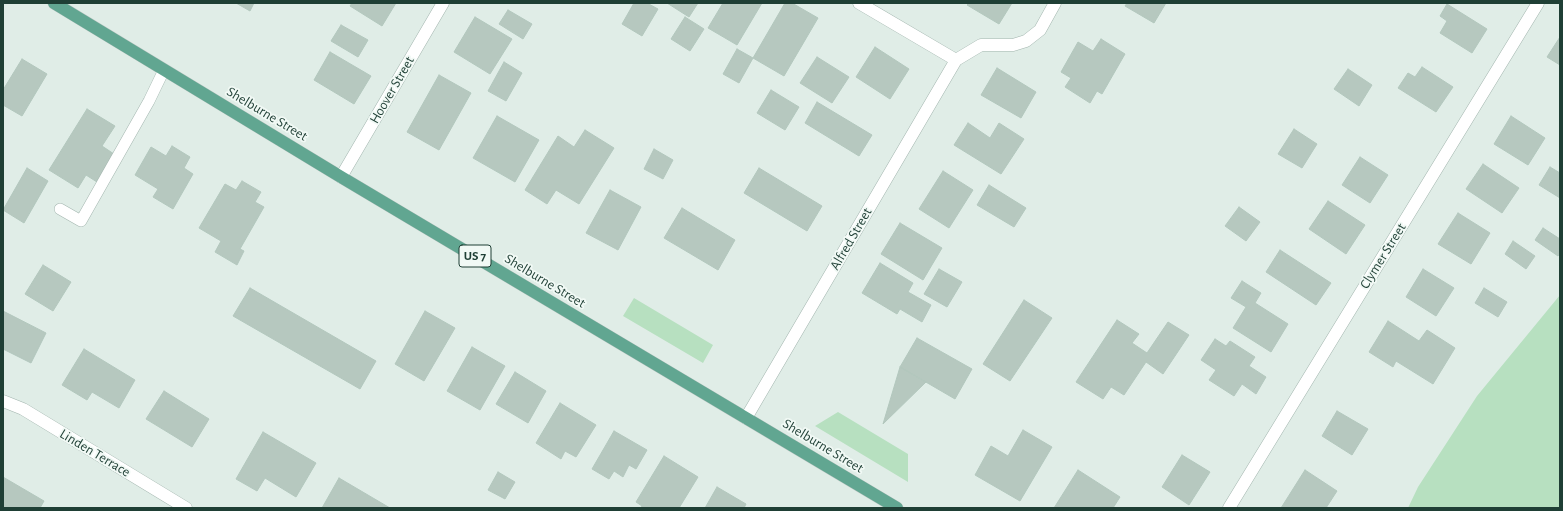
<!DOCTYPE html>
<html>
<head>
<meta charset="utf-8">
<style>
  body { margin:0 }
  #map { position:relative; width:1563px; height:511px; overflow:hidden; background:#e0ede7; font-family:"Alegreya Sans",sans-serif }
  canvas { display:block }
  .frame { position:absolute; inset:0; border:4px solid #1f3f35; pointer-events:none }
</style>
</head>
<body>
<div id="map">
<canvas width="1563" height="511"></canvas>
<div class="frame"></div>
</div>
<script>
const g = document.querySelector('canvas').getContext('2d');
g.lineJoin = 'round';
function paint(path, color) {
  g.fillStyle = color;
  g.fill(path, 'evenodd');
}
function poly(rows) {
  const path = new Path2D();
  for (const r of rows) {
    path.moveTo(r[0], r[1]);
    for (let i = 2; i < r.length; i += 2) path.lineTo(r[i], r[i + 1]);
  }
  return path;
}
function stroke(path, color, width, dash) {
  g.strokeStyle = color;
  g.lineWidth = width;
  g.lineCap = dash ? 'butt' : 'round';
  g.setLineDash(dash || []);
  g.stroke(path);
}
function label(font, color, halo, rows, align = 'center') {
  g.font = font + ' "Alegreya Sans",sans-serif';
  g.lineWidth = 3.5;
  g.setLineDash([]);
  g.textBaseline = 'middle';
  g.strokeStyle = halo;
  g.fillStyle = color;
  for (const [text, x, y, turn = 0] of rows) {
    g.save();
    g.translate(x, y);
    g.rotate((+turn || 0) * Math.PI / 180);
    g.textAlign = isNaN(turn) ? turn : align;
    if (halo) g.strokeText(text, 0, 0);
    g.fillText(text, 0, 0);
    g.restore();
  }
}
const green = poly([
  [1560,295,1560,508,1408,508,1418,487,1477,396],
  [634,298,713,345,703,363,623,316],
  [838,412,908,454,908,482,815,426]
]);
const building = poly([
  [236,3,254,3,250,11,236,3],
  [352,3,396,3,382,26,350,6,352,3],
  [634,3,647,3,658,9,642,36,622,24,634,3],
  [667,3,698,3,689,17,667,3],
  [723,3,762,3,737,45,708,28,723,3],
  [785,3,792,3,818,18,784,76,753,58,785,3],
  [969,3,1012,3,999,24,967,5,969,3],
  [1127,3,1166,3,1154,23,1125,6,1127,3],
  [1447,4,1487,29,1472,53,1440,33,1447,21,1440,16,1447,4],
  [508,10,532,24,523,39,499,24,508,10],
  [475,17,512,39,490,74,454,52,475,17],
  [685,17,704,29,690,51,671,39,685,17],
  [341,25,368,40,358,57,331,41,341,25],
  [1560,37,1560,65,1547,57,1560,37],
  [1101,39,1125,54,1102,94,1097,91,1090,103,1065,87,1071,78,1061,72,1078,42,1093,51,1101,39],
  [875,47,909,69,890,99,856,77,875,47],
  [737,49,753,58,739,83,723,74,737,49],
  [330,52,371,76,354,104,314,80,330,52],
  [817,57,849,77,832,103,800,83,817,57],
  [22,59,47,74,22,116,3,105,3,90,22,59],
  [504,62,522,73,506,101,488,91,504,62],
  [1422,67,1453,87,1436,112,1398,88,1408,73,1415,77,1422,67],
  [997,68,1036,92,1021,118,981,95,997,68],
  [1348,69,1372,85,1359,106,1334,89,1348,69],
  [439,75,471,93,439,150,407,132,439,75],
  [771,90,799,107,785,130,757,113,771,90],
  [817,102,872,135,859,156,805,123,817,102],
  [87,109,115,126,102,146,114,154,97,182,86,175,78,188,49,170,87,109],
  [497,116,539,140,515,182,473,158,497,116],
  [1511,116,1545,138,1528,165,1494,144,1511,116],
  [968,123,990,138,999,123,1024,139,1001,174,954,145,968,123],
  [1294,129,1317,144,1302,168,1278,154,1294,129],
  [585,130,614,148,579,204,556,190,547,204,525,190,558,136,574,147,585,130],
  [172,146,190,157,184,168,193,174,173,209,153,197,158,189,135,175,151,147,166,156,172,146],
  [654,149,673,160,663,179,644,169,654,149],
  [1360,157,1388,175,1370,203,1342,185,1360,157],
  [1483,164,1519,188,1502,213,1466,189,1483,164],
  [1550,167,1560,173,1560,198,1539,185,1550,167],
  [27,168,48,181,24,223,3,210,27,168],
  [759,168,822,206,807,231,744,193,759,168],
  [943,171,973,190,949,228,919,209,943,171],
  [242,181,261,192,255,202,264,207,240,249,244,251,237,265,215,252,221,241,199,228,225,184,236,190,242,181],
  [989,185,1026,208,1014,227,977,205,989,185],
  [610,190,641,207,618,250,586,233,610,190],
  [1328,201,1365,225,1346,254,1309,229,1328,201],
  [1239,207,1260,222,1246,241,1225,226,1239,207],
  [682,208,735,240,718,270,664,238,682,208],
  [1458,213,1490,233,1471,264,1438,244,1458,213],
  [900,223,942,248,923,280,881,254,900,223],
  [1543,228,1560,239,1560,253,1558,256,1535,240,1543,228],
  [1513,241,1535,256,1526,269,1505,254,1513,241],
  [1280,250,1331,283,1316,305,1266,272,1280,250],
  [880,263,913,283,908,292,931,305,922,322,900,309,897,314,862,293,880,263],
  [43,265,71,282,53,311,25,294,43,265],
  [939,269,962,282,947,307,924,294,939,269],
  [1423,269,1454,288,1436,316,1406,297,1423,269],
  [1242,281,1261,293,1255,303,1288,324,1271,352,1233,328,1246,307,1231,298,1242,281],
  [250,288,376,361,360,389,233,316,250,288],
  [1484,288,1507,302,1498,317,1475,303,1484,288],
  [1024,300,1052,318,1010,381,983,364,1024,300],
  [3,311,46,333,31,363,3,349,3,311],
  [425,311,455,328,424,381,395,364,425,311],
  [1117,320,1139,334,1132,343,1147,353,1168,322,1189,335,1163,374,1146,362,1124,395,1111,387,1103,399,1076,382,1117,320],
  [1388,321,1419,341,1427,330,1455,348,1433,384,1396,361,1393,367,1369,352,1388,321],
  [917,338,972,369,955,399,900,367,917,338],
  [1215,339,1226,346,1230,341,1255,357,1249,366,1266,377,1256,394,1242,384,1234,396,1209,380,1216,370,1201,360,1215,339],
  [472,347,505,366,480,410,447,391,472,347],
  [84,349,135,380,119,408,92,392,87,400,62,385,84,349],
  [900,367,926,382,883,424,900,367],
  [515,372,546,391,528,423,496,404,515,372],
  [164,391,209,419,192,447,146,419,164,391],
  [560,403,596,425,576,457,565,451,561,459,536,443,560,403],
  [1337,411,1368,429,1352,455,1322,436,1337,411],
  [1023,430,1052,447,1020,501,975,475,991,446,1008,456,1023,430],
  [614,431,647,450,636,469,629,465,623,477,614,471,609,479,592,469,614,431],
  [263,432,316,463,296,497,265,478,257,491,236,479,263,432],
  [1182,455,1210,472,1189,505,1162,487,1182,455],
  [664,456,698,477,679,508,641,508,642,506,636,502,664,456],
  [1078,470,1120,497,1113,508,1054,508,1078,470],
  [1305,470,1337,491,1326,508,1281,508,1305,470],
  [498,472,515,482,505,499,488,490,498,472],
  [3,477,44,501,40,508,3,508,3,477],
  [339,478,390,508,322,508,339,478],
  [717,487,746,504,744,508,705,508,717,487]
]);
const lane = poly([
  [60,209,81,221,149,101,164,70]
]);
const street = poly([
  [859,3,956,60],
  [341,177,443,3],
  [3,401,23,409,186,508],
  [746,418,956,60,981,45,1013,45,1026,41,1040,30,1055,3],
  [1229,508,1538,3]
]);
const primary = poly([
  [54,3,341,177,897,508]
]);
const shields = [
  [475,256,32]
];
const shieldNames = [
  ["US 7",475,256]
];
const streetNames = [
  ["Hoover Street",392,90,-60],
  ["Shelburne Street",267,114,31],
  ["Alfred Street",851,239,-60],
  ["Clymer Street",1383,256,-58],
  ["Shelburne Street",545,281,31],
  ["Shelburne Street",823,446,31],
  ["Linden Terrace",95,453,31]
];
paint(green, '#b7e0c0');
paint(building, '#b6c8bf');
stroke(building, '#b2c7bd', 1);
stroke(lane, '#a2b5ae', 12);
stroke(street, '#a2b5ae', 13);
stroke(primary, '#c0c9c6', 13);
stroke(lane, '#fff', 11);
stroke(street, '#fff', 12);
stroke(primary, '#61a691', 12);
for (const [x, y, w] of shields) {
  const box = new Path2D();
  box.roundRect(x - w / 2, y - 11, w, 22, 3);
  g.fillStyle = '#f1f9f5';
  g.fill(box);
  stroke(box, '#1f3f35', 1);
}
label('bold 13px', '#1f3f35', null, shieldNames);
label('14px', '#1f3f35', '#f1f9f5', streetNames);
</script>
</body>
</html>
